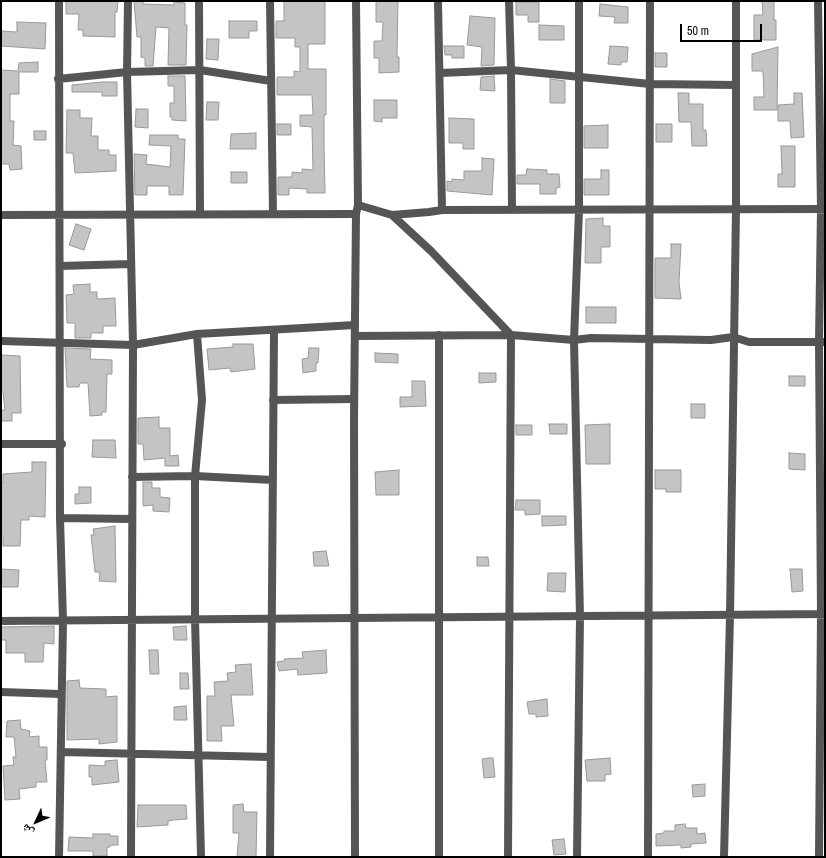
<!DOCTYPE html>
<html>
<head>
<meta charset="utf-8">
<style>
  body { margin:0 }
  #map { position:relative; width:826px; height:858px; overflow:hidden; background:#fff; font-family:"Archivo Narrow","Noto Naskh Arabic",sans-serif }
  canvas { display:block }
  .frame { position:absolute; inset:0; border:2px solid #000; pointer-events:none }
  .north { position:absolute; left:16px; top:802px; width:40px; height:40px; -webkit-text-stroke:3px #fff; paint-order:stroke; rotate:226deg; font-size:11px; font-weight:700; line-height:16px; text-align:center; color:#000 }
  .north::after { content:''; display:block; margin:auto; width:14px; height:18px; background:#000; clip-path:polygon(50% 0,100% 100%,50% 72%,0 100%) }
  .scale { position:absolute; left:680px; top:24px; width:82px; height:18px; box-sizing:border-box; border:2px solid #000; border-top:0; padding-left:5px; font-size:12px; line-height:14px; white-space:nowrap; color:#000; -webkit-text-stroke:3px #fff; paint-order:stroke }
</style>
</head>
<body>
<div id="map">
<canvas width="826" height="858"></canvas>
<div class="frame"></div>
<div class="north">ش</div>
<div class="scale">50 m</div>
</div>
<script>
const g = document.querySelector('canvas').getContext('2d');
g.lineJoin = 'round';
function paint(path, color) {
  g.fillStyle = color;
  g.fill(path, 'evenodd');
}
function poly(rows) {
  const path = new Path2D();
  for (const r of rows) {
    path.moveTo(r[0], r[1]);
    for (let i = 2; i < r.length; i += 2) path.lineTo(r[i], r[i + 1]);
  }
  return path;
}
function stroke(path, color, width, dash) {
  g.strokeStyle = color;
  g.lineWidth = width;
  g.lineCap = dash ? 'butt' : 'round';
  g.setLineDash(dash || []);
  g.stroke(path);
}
const building = poly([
  [66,1,118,1,117,12,115,12,115,37,83,36,83,30,78,30,79,14,66,14,66,1],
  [134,1,143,1,143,4,174,5,174,2,185,3,185,25,187,25,186,65,168,65,169,28,156,27,153,66,145,66,145,58,141,57,141,37,137,37,134,1],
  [284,1,325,1,325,44,308,44,308,69,326,69,326,115,324,115,324,145,325,193,307,193,307,189,289,188,289,195,278,195,278,177,292,177,292,172,302,173,302,169,313,170,312,127,300,126,300,115,313,115,312,95,277,95,277,77,294,77,294,71,300,72,300,47,295,47,295,38,276,38,276,21,284,21,284,1],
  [376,1,398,1,397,57,399,57,399,72,379,73,379,58,374,58,374,41,382,41,383,22,376,22,376,1],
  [762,1,774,1,774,20,776,20,776,40,754,40,754,15,763,15,762,1],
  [516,2,539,2,539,22,528,22,528,15,516,15,516,2],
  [600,4,628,7,628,23,614,23,615,17,599,16,600,4],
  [470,16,495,18,494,65,481,66,482,47,467,45,470,16],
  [229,21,257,21,257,31,249,31,249,38,229,38,229,21],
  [17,22,46,23,45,49,1,46,1,31,17,32,17,22],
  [539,25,564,26,564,40,539,40,539,25],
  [207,39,219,39,218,60,206,59,207,39],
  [444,46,464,46,464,58,452,58,452,55,445,55,444,46],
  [610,46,628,47,627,62,621,62,621,65,608,64,610,46],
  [778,47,777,110,754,110,754,97,764,97,763,71,752,71,752,54,778,47],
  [655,53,667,53,667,67,655,67,655,53],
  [38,62,38,72,19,72,19,94,10,94,10,121,14,121,13,145,21,146,22,169,10,170,9,164,1,164,1,70,18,71,19,63,38,62],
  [168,76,185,76,186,121,172,120,172,117,170,117,170,103,174,103,174,86,168,86,168,76],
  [494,76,495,91,480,90,481,77,494,76],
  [550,79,565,81,565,103,550,103,550,79],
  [102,82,117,82,117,96,102,96,102,92,72,92,72,85,102,82],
  [678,93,689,93,689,104,703,104,703,130,706,130,707,146,692,146,691,122,679,122,678,93],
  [794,93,802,93,804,137,791,138,790,121,778,121,778,105,794,104,794,93],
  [374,100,397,100,397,118,382,118,382,122,374,121,374,100],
  [207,102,219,102,218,120,206,120,207,102],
  [136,109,148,109,148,128,135,127,136,109],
  [67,110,80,110,80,118,92,118,91,136,98,136,98,150,109,150,109,155,116,155,116,171,75,173,73,153,66,153,67,110],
  [449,118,474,119,474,149,463,149,463,143,449,143,449,118],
  [277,124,291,124,291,135,277,135,277,124],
  [656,124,672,124,672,142,656,142,656,124],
  [608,125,608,148,584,148,584,126,608,125],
  [34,131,46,131,46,140,34,140,34,131],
  [256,133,256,149,230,149,231,134,256,133],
  [150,135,178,135,178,139,185,139,183,195,169,195,169,186,147,186,147,195,135,195,134,154,147,155,146,164,170,167,171,146,149,145,150,135],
  [781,146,795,146,795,187,778,187,778,174,782,174,781,146],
  [482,158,494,159,492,195,447,191,447,181,452,182,452,179,464,180,464,171,482,171,482,158],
  [527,169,547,170,547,174,559,174,560,187,556,188,556,194,540,194,540,184,517,184,517,175,526,175,527,169],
  [601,170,609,170,609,195,584,195,584,179,601,179,601,170],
  [231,172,247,172,247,183,231,183,231,172],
  [603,218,603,226,610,226,610,247,601,247,601,263,585,263,586,219,603,218],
  [76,224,91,229,84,250,69,245,76,224],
  [671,244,681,244,679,282,681,299,655,298,655,258,671,258,671,244],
  [90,284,90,292,97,292,97,299,115,298,116,326,103,326,103,333,91,333,91,338,75,338,75,323,67,323,66,295,74,294,73,285,90,284],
  [586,307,616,307,616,323,586,323,586,307],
  [233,344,253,344,255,369,231,372,230,368,209,370,207,349,233,347,233,344],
  [65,348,91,349,90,359,112,360,112,374,107,374,106,412,102,412,102,415,90,416,88,383,80,383,79,387,67,387,65,348],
  [309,348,319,348,318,363,316,363,316,371,303,373,302,359,308,358,309,348],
  [375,353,398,354,398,363,375,362,375,353],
  [1,355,20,356,21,413,12,413,12,421,1,421,1,410,5,410,3,392,1,392,1,355],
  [479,373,496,373,496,382,479,383,479,373],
  [789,376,805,376,805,386,789,386,789,376],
  [412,381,425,381,426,406,400,407,400,397,412,397,412,381],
  [691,404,705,404,705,418,691,418,691,404],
  [159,417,159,428,170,428,170,456,178,455,179,466,165,466,165,458,144,460,143,444,138,444,138,418,159,417],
  [549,424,567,424,567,434,550,434,549,424],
  [610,424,610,464,586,464,585,425,610,424],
  [516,425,532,425,532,435,516,435,516,425],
  [93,440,115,440,116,458,92,457,93,440],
  [789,453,805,454,805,470,789,469,789,453],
  [32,462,46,462,45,517,29,516,29,520,21,520,20,546,3,546,3,536,1,536,1,483,3,483,3,474,32,472,32,462],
  [399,470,399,495,376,495,375,472,399,470],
  [655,470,681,470,681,492,666,492,666,489,655,489,655,470],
  [143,482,152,482,152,488,160,488,160,497,170,498,169,512,153,511,153,505,143,506,143,482],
  [79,487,91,487,91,503,75,504,75,494,79,494,79,487],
  [516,500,540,500,540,514,525,515,525,510,515,510,516,500],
  [542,516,566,516,566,525,542,526,542,516],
  [115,526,116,582,99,581,100,572,95,572,91,535,94,535,93,529,115,526],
  [326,551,329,566,314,566,313,552,326,551],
  [477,557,488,557,489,566,477,566,477,557],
  [1,569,19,570,18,587,1,587,1,569],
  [790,569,802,569,803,591,792,592,790,569],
  [548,573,566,573,565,592,547,591,548,573],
  [54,626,54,644,44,643,43,662,25,662,25,653,6,653,6,640,1,640,1,627,54,626],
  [186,626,187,640,174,640,173,627,186,626],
  [149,650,158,650,159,674,150,674,149,650],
  [326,650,327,673,298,675,297,669,279,671,277,662,285,661,284,659,303,658,302,652,326,650],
  [251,664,253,695,231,695,234,726,221,726,222,741,207,741,207,696,215,696,214,682,228,681,227,673,236,672,235,665,251,664],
  [180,673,188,673,189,689,180,689,180,673],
  [79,680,80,688,106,689,106,697,117,696,117,742,99,744,99,739,67,740,67,681,79,680],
  [547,699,548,716,536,717,536,714,529,714,527,702,547,699],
  [186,706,187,720,174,720,174,707,186,706],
  [20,720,21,729,30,731,29,737,39,736,39,747,47,747,47,760,45,760,47,782,36,782,36,787,19,789,20,799,5,800,3,766,14,765,13,757,16,757,14,737,6,737,7,721,20,720],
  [489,758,493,758,495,777,484,778,482,759,489,758],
  [610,758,611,774,605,775,605,781,587,781,585,760,610,758],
  [117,760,119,782,92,785,92,777,89,777,89,765,105,766,105,761,117,760],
  [705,784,705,796,693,797,692,785,705,784],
  [243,804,244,812,257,812,256,857,237,857,239,833,233,833,233,805,243,804],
  [138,805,186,805,187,819,173,820,168,821,168,825,137,827,138,805],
  [685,824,686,828,697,828,697,834,705,833,706,843,691,844,691,847,681,848,681,845,656,846,656,834,664,833,664,831,675,831,675,825,685,824],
  [93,834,110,834,110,836,118,836,118,845,110,845,110,847,107,847,107,856,93,856,93,851,68,851,69,837,93,838,93,834],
  [564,839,566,854,554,855,552,840,564,839]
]);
const minor = poly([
  [59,1,60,518,63,621,59,857],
  [128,1,127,72,133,345,131,857],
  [199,1,200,214],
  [270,1,273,214],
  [438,1,442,210],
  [509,1,511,70,512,210],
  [818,1,821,209,819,341,821,614,819,857],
  [440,73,511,70,650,84,736,85],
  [58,79,127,72,200,70,271,81],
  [358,205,392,215,429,212,442,210,825,209],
  [1,215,356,214],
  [392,215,431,251,511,335,574,340,591,338,711,340,733,337,749,342,825,342],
  [60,266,130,264],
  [197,334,202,400,195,476,195,619,201,857],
  [355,336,511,335,508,857],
  [1,341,133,345,197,334,355,325],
  [273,400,354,399],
  [1,444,62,444],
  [132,477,195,476,273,480],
  [60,518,132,519],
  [1,621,825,614],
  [1,692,60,694],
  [62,752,270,757],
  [270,857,274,331],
  [439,857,439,335],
  [577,857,580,617,574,340,579,210,579,1],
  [648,857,650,1],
  [724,857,730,616,736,209,736,1]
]);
const tertiary = poly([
  [355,857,354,419,356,214,358,205,356,1]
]);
paint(building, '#c4c4c4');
stroke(building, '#999', 1);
stroke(minor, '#555', 8);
stroke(tertiary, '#555', 8);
</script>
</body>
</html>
